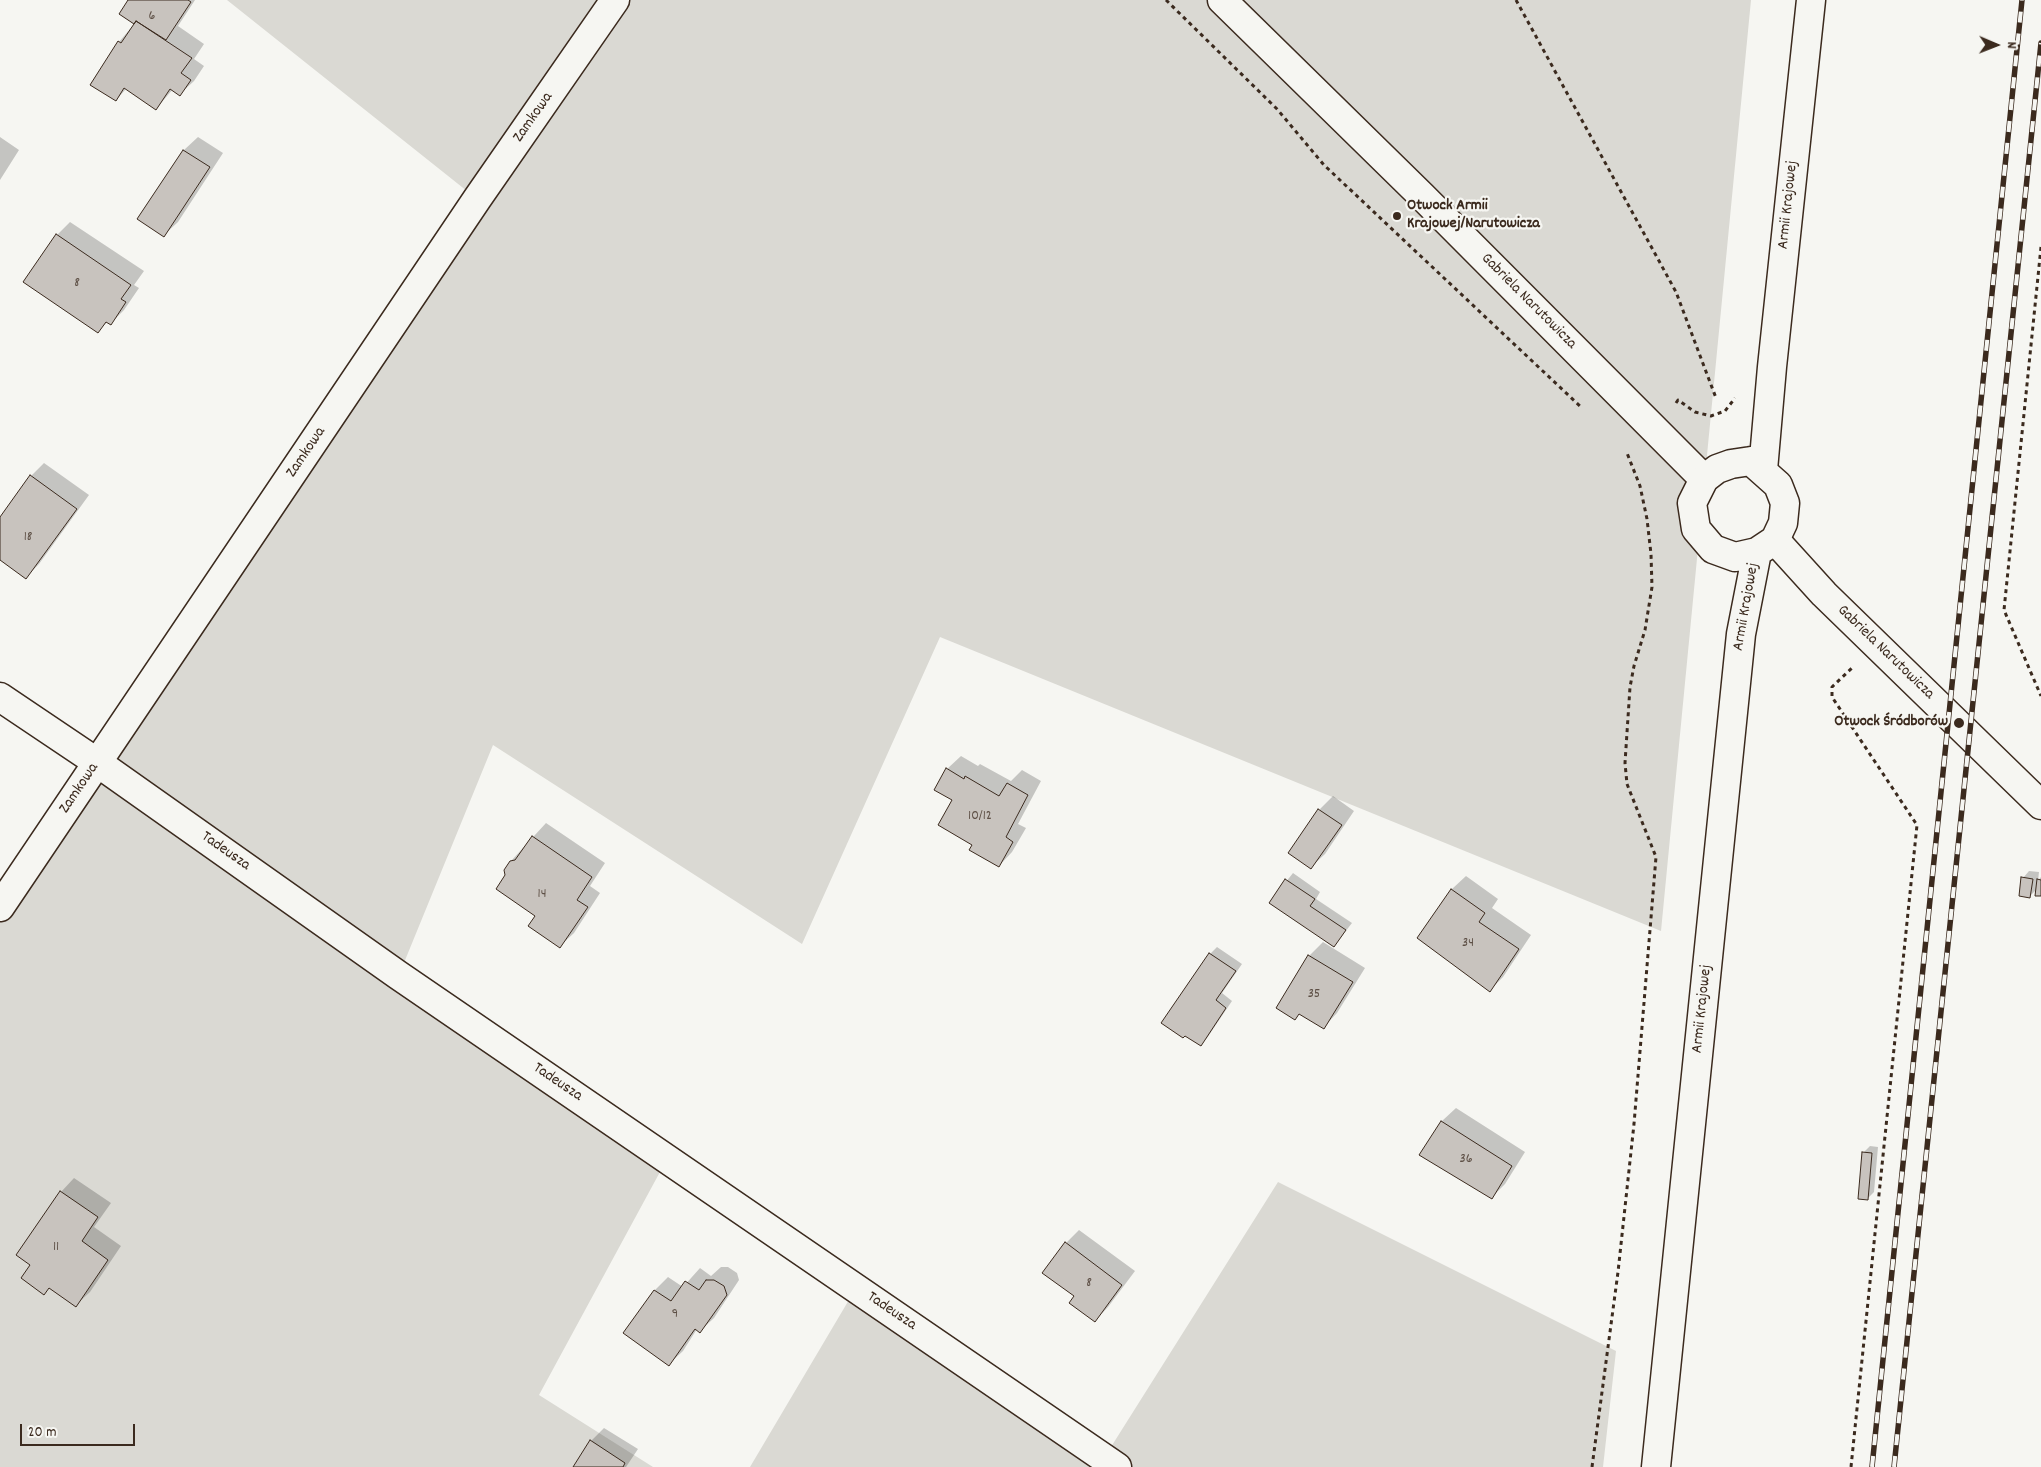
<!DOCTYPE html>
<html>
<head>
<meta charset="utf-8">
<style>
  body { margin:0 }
  #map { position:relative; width:2041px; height:1467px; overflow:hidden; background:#f6f6f2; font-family:Dekko,sans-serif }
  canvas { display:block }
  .north { position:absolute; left:1971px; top:20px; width:50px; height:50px; -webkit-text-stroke:4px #f6f6f2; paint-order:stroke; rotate:91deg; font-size:14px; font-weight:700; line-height:20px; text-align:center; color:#3b2a1e }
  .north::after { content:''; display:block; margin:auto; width:18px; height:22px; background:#3b2a1e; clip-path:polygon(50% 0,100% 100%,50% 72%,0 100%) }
  .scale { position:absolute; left:20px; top:1424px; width:115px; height:22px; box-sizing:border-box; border:2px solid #3b2a1e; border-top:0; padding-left:6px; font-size:15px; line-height:18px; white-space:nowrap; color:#3b2a1e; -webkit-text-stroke:4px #f6f6f2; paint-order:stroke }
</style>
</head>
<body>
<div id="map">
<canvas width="2041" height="1467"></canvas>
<div class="north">N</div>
<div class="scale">20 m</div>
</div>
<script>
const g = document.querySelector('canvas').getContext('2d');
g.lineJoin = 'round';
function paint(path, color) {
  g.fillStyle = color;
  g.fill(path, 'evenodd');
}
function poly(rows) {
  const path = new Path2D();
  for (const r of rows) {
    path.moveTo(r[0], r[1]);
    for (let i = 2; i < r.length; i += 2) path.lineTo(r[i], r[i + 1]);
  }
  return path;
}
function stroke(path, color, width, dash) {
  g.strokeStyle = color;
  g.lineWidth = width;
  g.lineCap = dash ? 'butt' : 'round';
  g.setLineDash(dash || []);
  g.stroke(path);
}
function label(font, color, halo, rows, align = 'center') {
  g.font = font + ' Dekko,sans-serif';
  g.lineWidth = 4.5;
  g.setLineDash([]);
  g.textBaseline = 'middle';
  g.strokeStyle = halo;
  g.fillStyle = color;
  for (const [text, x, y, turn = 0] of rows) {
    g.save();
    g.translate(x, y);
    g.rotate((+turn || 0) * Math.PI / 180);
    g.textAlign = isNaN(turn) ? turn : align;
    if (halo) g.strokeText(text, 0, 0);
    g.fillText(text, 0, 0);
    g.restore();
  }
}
const green = poly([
  [227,0,1751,0,1661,931,940,637,802,944,493,745,399,975,667,1159,539,1395,653,1467,0,1467,0,907,477,199],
  [1278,1182,1616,1351,1603,1467,750,1467,856,1288,1104,1458]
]);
const shadow = poly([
  [130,0,195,0,178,26,204,44,194,59,204,66,194,81,180,94,173,89,156,109,126,89,116,100,92,84,119,42,135,23],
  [0,137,19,150,0,180],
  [198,137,223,153,178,222,164,235,139,218,184,150],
  [70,222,144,271,134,285,139,288,124,310,111,323,108,321,98,331,57,235],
  [44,463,89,495,39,564,26,577,0,558,0,519,31,476],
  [961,756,978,766,980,764,1011,781,1022,770,1041,781,1018,824,1026,828,1012,852,999,866,974,845,954,800,947,769],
  [1333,796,1354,811,1325,854,1311,867,1319,810],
  [546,823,605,863,590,886,600,893,574,933,560,946,507,875,511,861],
  [2029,871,2039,872,2038,881,2041,877,2041,895,2037,889,2030,896,2023,878],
  [1293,873,1320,892,1316,899,1352,923,1334,946,1270,902],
  [1466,876,1498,899,1492,908,1531,935,1503,977,1490,990,1419,938,1452,889],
  [1323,942,1365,968,1337,1013,1324,1027,1300,1013,1295,1018,1309,956],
  [1217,947,1242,964,1222,993,1232,1001,1207,1038,1200,1044,1210,954],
  [1456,1108,1525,1152,1505,1184,1492,1197,1421,1154,1442,1121],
  [1870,1146,1878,1147,1874,1192,1867,1199,1863,1153],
  [74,1178,111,1203,94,1227,121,1246,90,1292,76,1305,50,1287,44,1293,32,1265,61,1192],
  [1079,1230,1135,1271,1108,1307,1095,1321,1075,1296,1066,1243],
  [721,1267,728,1267,737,1273,739,1280,714,1318,700,1331,697,1329,683,1351,669,1364,625,1333,655,1290,668,1277,683,1287,700,1268,711,1276],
  [604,1428,638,1449,626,1467,575,1467,591,1441]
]);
const building = poly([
  [128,0,188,0,191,2,166,40,136,21,134,24,119,14,128,0],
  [136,21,192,58,181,73,191,80,180,96,170,89,156,110,124,88,116,101,90,85,118,41,121,43,136,21],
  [183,150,210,167,164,237,137,219,183,150],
  [56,234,131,285,121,299,126,302,111,325,106,322,98,333,23,282,56,234],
  [30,475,77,509,26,579,0,560,0,517,30,475],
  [946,768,964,779,965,776,999,796,1007,783,1028,795,1006,837,1013,842,999,867,969,850,972,845,938,825,952,800,934,790,946,768],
  [1318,809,1342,825,1311,869,1288,853,1318,809],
  [532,836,592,877,577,900,588,907,560,948,528,926,535,916,496,889,505,875,504,870,510,861,515,860,532,836],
  [2021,877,2033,879,2030,898,2019,896,2021,877],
  [1285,879,1315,899,1310,906,1346,930,1334,947,1269,903,1285,879],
  [2037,879,2041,880,2041,896,2035,896,2037,879],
  [1451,889,1485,913,1479,922,1519,949,1490,992,1417,938,1451,889],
  [1209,953,1236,971,1216,1000,1226,1008,1201,1046,1185,1036,1183,1038,1161,1023,1209,953],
  [1308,955,1353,982,1324,1029,1299,1014,1295,1020,1276,1008,1308,955],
  [1441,1121,1512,1166,1492,1199,1419,1155,1441,1121],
  [1862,1152,1872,1153,1868,1200,1858,1199,1862,1152],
  [60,1191,98,1217,82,1241,108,1260,76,1307,49,1288,44,1295,21,1278,30,1265,16,1255,60,1191],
  [1065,1242,1122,1285,1095,1322,1069,1303,1074,1296,1042,1273,1065,1242],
  [706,1280,714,1280,724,1286,727,1295,700,1333,695,1329,669,1366,623,1333,654,1290,671,1301,685,1281,699,1290,706,1280],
  [590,1440,625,1463,623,1467,573,1467,590,1440]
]);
const path = poly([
  [1166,0,1277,109,1324,165,1582,408],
  [1516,0,1676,292,1716,398],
  [2041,247,2004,610,2041,696],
  [1676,403,1678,400,1695,412,1711,416,1725,411,1735,398],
  [1592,1467,1618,1272,1634,1124,1656,857,1627,784,1625,763,1630,687,1634,666,1645,630,1652,587,1651,554,1647,519,1640,486,1627,453],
  [1851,1467,1917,825,1832,697,1832,687,1852,668]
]);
const minor = poly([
  [1222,0,1422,196,1704,479],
  [1775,540,1824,594,2041,805],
  [0,697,98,763,398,975,1117,1467],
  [0,907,477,199,615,0]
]);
const major = poly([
  [1751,461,1778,485,1785,503,1783,523,1775,540,1757,552,1735,557,1713,549,1696,529,1692,503,1704,479,1717,469,1731,464,1751,461],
  [1763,470,1772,367,1811,0],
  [1656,1467,1741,634,1757,552]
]);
const rail = poly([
  [1872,1467,2022,0],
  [1894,1467,2041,43]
]);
const markers = [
  [1397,216,5,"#3b2a1e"],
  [1959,723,6,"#3b2a1e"]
];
const numberNames = [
  ["6",152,17],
  ["8",77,284],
  ["18",28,538],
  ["10/12",980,817],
  ["14",542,895],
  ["34",1468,944],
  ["35",1314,995],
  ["36",1466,1160],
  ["11",56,1248],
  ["8",1089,1284],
  ["9",675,1315]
];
const streetNames = [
  ["Zamkowa",534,118,-55],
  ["Armii Krajowej",1789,205,-84],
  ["Gabriela Narutowicza",1528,302,45],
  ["Zamkowa",307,453,-56],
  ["Armii Krajowej",1747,607,-80],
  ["Gabriela Narutowicza",1885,653,44],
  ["Zamkowa",80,789,-56],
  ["Tadeusza",225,852,35],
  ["Armii Krajowej",1703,1009,-84],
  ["Tadeusza",557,1083,34],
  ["Tadeusza",891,1312,34]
];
const poiNames = [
  ["Otwock Armii",1407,207],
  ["Krajowej/Narutowicza",1407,225],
  ["Otwock Śródborów",1948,723,"right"]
];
paint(green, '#dad9d3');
paint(shadow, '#0003');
paint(building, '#c8c3be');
stroke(building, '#3b2a1e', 1);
stroke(minor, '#3b2a1e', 31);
stroke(major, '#3b2a1e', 31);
stroke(path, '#3b2a1e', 3, [4, 4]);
stroke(minor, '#f6f6f2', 28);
stroke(major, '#f6f6f2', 28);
stroke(rail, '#3b2a1e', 5.5);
stroke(rail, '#f6f6f2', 4, [11]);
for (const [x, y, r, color] of markers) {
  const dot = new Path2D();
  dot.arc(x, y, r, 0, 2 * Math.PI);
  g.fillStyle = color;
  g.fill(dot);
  stroke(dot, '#f6f6f2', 2);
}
label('14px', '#5e5046', null, numberNames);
label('16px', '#3b2a1e', '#f6f6f2', streetNames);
label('bold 16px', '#3b2a1e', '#f6f6f2', poiNames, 'left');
</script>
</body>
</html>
